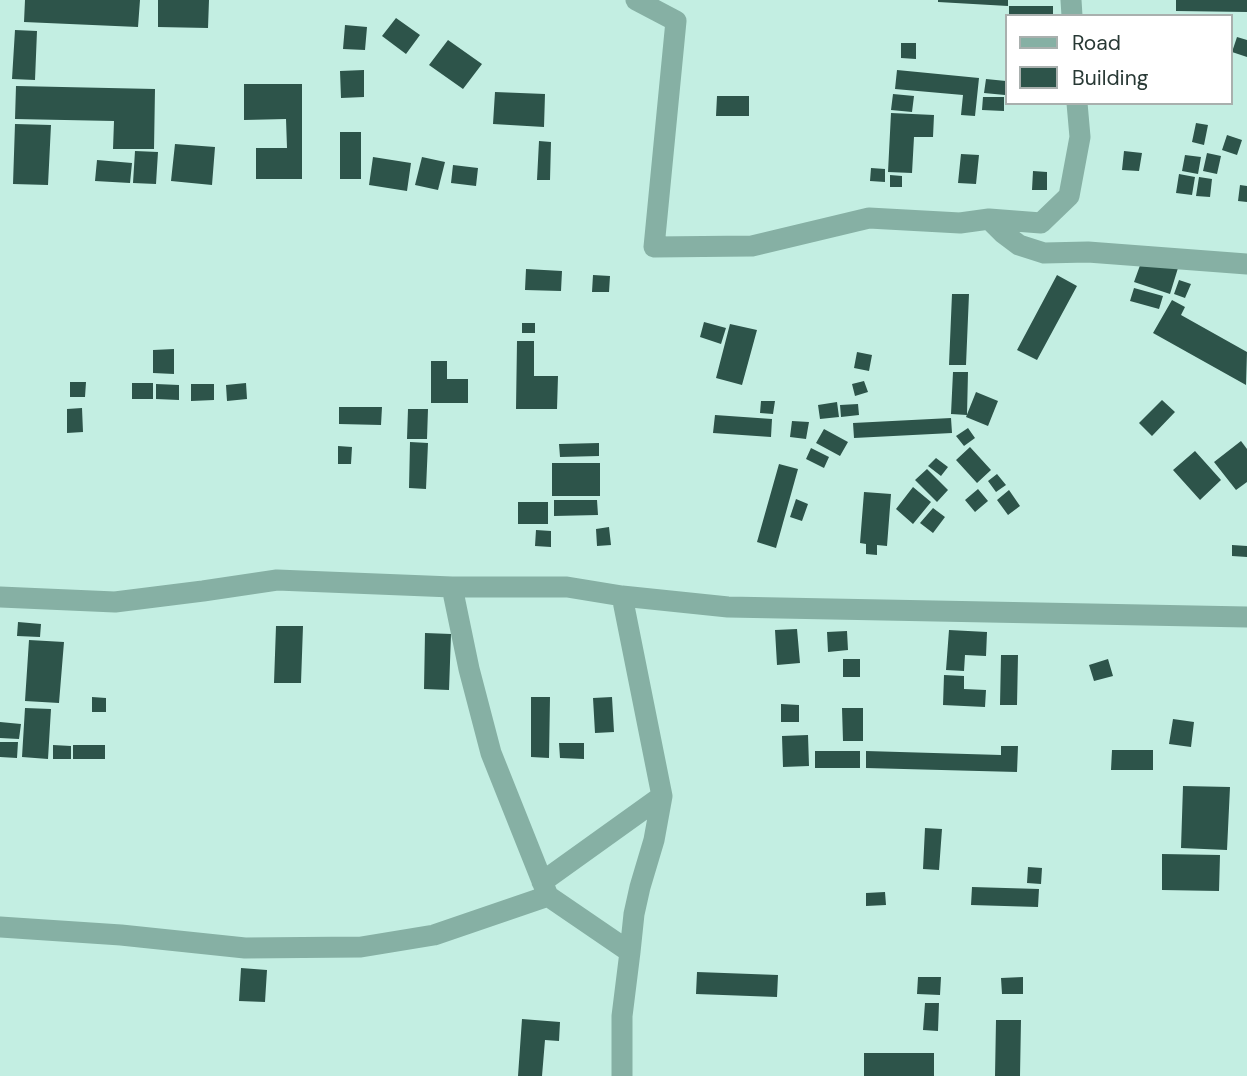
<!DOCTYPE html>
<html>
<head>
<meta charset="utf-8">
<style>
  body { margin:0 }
  #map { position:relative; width:1247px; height:1076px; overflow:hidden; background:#c3eee2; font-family:"DM Sans",sans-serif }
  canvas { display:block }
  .legend { position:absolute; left:1005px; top:14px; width:228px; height:91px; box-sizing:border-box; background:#fff; border:2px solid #a9b0ae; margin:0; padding:9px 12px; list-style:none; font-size:21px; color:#283935 }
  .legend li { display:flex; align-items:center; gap:14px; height:35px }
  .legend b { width:35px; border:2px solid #a9b0ae }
</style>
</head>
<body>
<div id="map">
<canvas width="1247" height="1076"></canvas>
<ul class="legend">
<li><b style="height:9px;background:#86b0a4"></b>Road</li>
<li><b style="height:19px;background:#2d544a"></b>Building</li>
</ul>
</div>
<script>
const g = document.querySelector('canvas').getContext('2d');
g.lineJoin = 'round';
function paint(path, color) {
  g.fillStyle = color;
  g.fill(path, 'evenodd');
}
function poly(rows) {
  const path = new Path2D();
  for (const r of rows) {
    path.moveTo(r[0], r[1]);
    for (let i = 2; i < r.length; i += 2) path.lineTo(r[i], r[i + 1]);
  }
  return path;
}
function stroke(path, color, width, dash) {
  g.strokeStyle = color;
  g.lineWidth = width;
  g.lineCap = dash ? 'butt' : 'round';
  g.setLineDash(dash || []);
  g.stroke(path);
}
const building = poly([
  [25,0,140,0,138,27,24,22],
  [158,0,209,0,208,28,158,27],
  [938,0,1008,0,1008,6,938,2],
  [1176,0,1247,0,1247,12,1176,11],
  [1009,6,1053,6,1053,16,1009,16],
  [396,18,420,35,406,54,382,36],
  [345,25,367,27,365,50,343,49],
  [15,30,37,31,35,80,12,79],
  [1237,37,1247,40,1247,57,1232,52],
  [448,40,482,64,463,89,429,65],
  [901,43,916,43,916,59,901,58],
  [364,70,364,97,341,98,340,71],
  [897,70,979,78,975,116,961,115,963,95,895,89],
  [986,79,1006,81,1005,95,984,93],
  [244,84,302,84,302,179,256,179,256,148,287,148,286,119,244,120],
  [16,86,155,89,154,149,113,149,114,121,15,119],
  [495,92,545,94,544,127,493,124],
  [893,94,914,96,912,112,891,110],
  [717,96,749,96,749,116,716,116],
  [983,97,1004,97,1004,111,982,110],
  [891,113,934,115,933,137,914,137,912,173,888,172],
  [1196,123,1208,125,1204,145,1192,142],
  [15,124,51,125,48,185,13,184],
  [340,132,361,132,361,179,340,179],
  [1227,135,1242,140,1237,155,1222,150],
  [539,141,551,142,550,180,537,180],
  [175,144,215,147,212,185,171,181],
  [135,151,158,152,156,184,133,183],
  [1124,151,1142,153,1139,171,1122,170],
  [1207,153,1221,156,1217,174,1203,171],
  [961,154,979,155,976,184,958,183],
  [1185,155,1201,157,1198,174,1182,171],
  [373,157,411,163,407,191,369,185],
  [422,157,445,162,438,190,415,185],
  [97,160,132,163,130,183,95,181],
  [453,165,478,168,476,186,451,183],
  [871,168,885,169,885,182,870,181],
  [1033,171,1047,172,1047,190,1032,190],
  [1179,174,1195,177,1192,195,1176,193],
  [890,175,902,176,902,187,890,187],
  [1199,177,1212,179,1210,197,1196,196],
  [1240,185,1247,186,1247,202,1238,201],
  [1143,257,1178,268,1170,294,1134,282],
  [526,269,562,271,561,291,525,290],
  [593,275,610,276,609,292,592,292],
  [1057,275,1077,286,1037,360,1017,350],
  [1179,280,1191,284,1185,298,1174,294],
  [1134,288,1163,296,1159,309,1130,301],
  [952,294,969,294,966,365,949,365],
  [1172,300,1185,307,1181,315,1247,352,1246,385,1153,333],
  [704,322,726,328,721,344,700,337],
  [522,323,535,323,535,333,522,333],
  [730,324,757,330,742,385,716,378],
  [517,341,534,341,534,376,558,376,557,409,516,409],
  [174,349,174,374,153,373,153,350],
  [857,352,872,355,869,371,854,368],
  [431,361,447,361,447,379,468,379,468,403,431,403],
  [953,372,968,372,967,415,951,414],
  [864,381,868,392,855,396,852,384],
  [70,382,86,382,85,397,70,397],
  [132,383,153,383,153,399,132,399],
  [246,383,247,399,227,401,226,385],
  [156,384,179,385,179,400,156,399],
  [191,384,214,384,214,400,191,401],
  [976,392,998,401,988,426,966,417],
  [1162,400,1175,412,1152,436,1139,423],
  [761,401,775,401,773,414,760,413],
  [837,402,839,417,820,419,818,405],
  [858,404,859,415,841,417,840,405],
  [339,407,382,407,381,425,339,424],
  [82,408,83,432,67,433,67,409],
  [408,409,428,409,427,439,407,439],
  [715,415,772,419,771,437,713,433],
  [951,418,952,433,854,438,853,423],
  [792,421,809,422,806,439,790,437],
  [968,428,975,438,964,446,956,436],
  [824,429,848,442,840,456,816,443],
  [1241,441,1247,449,1247,482,1236,490,1214,462],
  [410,442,428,443,426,489,409,488],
  [599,443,599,456,560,457,559,444],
  [338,446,352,447,351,464,338,464],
  [970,447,991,470,977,483,956,460],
  [811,448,829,457,824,468,806,459],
  [1195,451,1221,480,1200,500,1173,470],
  [936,458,948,467,941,476,928,466],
  [552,463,600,463,600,496,552,496],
  [779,464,798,469,776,548,757,542],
  [927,469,948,490,937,502,915,480],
  [997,474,1006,485,996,492,988,481],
  [913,487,931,502,913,524,896,509],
  [978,489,988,501,975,512,965,500],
  [1009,490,1020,506,1008,515,997,500],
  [864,492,891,494,887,546,877,545,877,555,866,554,866,544,860,543],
  [796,499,808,504,802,521,790,517],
  [554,500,597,500,598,515,554,516],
  [518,502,548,502,548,524,518,524],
  [933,508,945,517,933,533,920,523],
  [609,527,611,545,597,546,596,529],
  [536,530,551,531,551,547,535,546],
  [1232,545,1247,546,1247,557,1232,556],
  [18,622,41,624,40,637,17,636],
  [276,626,303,626,301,683,274,683],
  [797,629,800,663,777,665,775,630],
  [949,630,987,632,986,656,965,655,964,671,946,670],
  [847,631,848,650,828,652,827,632],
  [425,633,451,634,449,690,424,689],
  [29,640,64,642,59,703,25,701],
  [1001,655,1018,655,1017,705,1000,705],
  [843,659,860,659,860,677,843,677],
  [1108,659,1113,676,1094,681,1089,665],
  [944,675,964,676,964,689,986,690,985,707,943,705],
  [92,697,106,698,106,712,92,712],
  [531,697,550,697,549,758,531,757],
  [612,697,614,732,595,733,593,698],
  [781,704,799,705,799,722,781,722],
  [25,708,51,709,48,759,22,757],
  [842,708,863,708,863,741,843,741],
  [1173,719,1194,722,1191,747,1169,744],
  [0,722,21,724,19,739,0,738],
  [808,735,809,766,783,767,782,736],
  [0,742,18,742,17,758,0,757],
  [559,743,584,743,584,759,560,758],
  [53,745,71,746,71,759,53,759],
  [73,745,105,745,105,759,73,759],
  [1001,746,1018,746,1017,772,866,768,866,751,1001,755],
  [1112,750,1153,750,1153,770,1111,770],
  [815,751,860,751,860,768,815,768],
  [1183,786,1230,787,1227,850,1181,848],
  [925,828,942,829,939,870,923,869],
  [1162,854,1220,855,1219,891,1162,890],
  [1028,867,1042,868,1041,884,1027,883],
  [972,887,1039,889,1038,907,971,905],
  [885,892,886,905,866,906,866,893],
  [241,968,267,970,265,1002,239,1001],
  [697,972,778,975,777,997,696,994],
  [918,977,941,977,940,995,917,994],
  [1023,977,1023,994,1002,994,1001,978],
  [925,1003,939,1003,938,1031,923,1030],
  [522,1019,560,1022,559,1041,545,1040,542,1076,518,1076],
  [996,1020,1021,1020,1020,1076,995,1076],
  [864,1053,934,1053,934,1076,864,1076]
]);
const street = poly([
  [636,0,676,21,654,247,752,246,869,218,960,223,989,219,1003,233,1019,245,1044,253,1088,252,1247,264],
  [1071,0,1072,16],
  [989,219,1041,223,1069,196,1080,137,1077,103],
  [452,587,469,669,491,753,548,896],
  [622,596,662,796,654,840,640,887,634,914,630,952],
  [0,597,115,602,203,591,277,580,452,587,567,587,622,596,728,607,1247,617],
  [542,882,662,796],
  [0,927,121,935,245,948,361,947,434,935,548,896,630,952,622,1016,622,1076]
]);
paint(building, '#2d544a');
stroke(street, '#86b0a4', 21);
</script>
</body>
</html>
